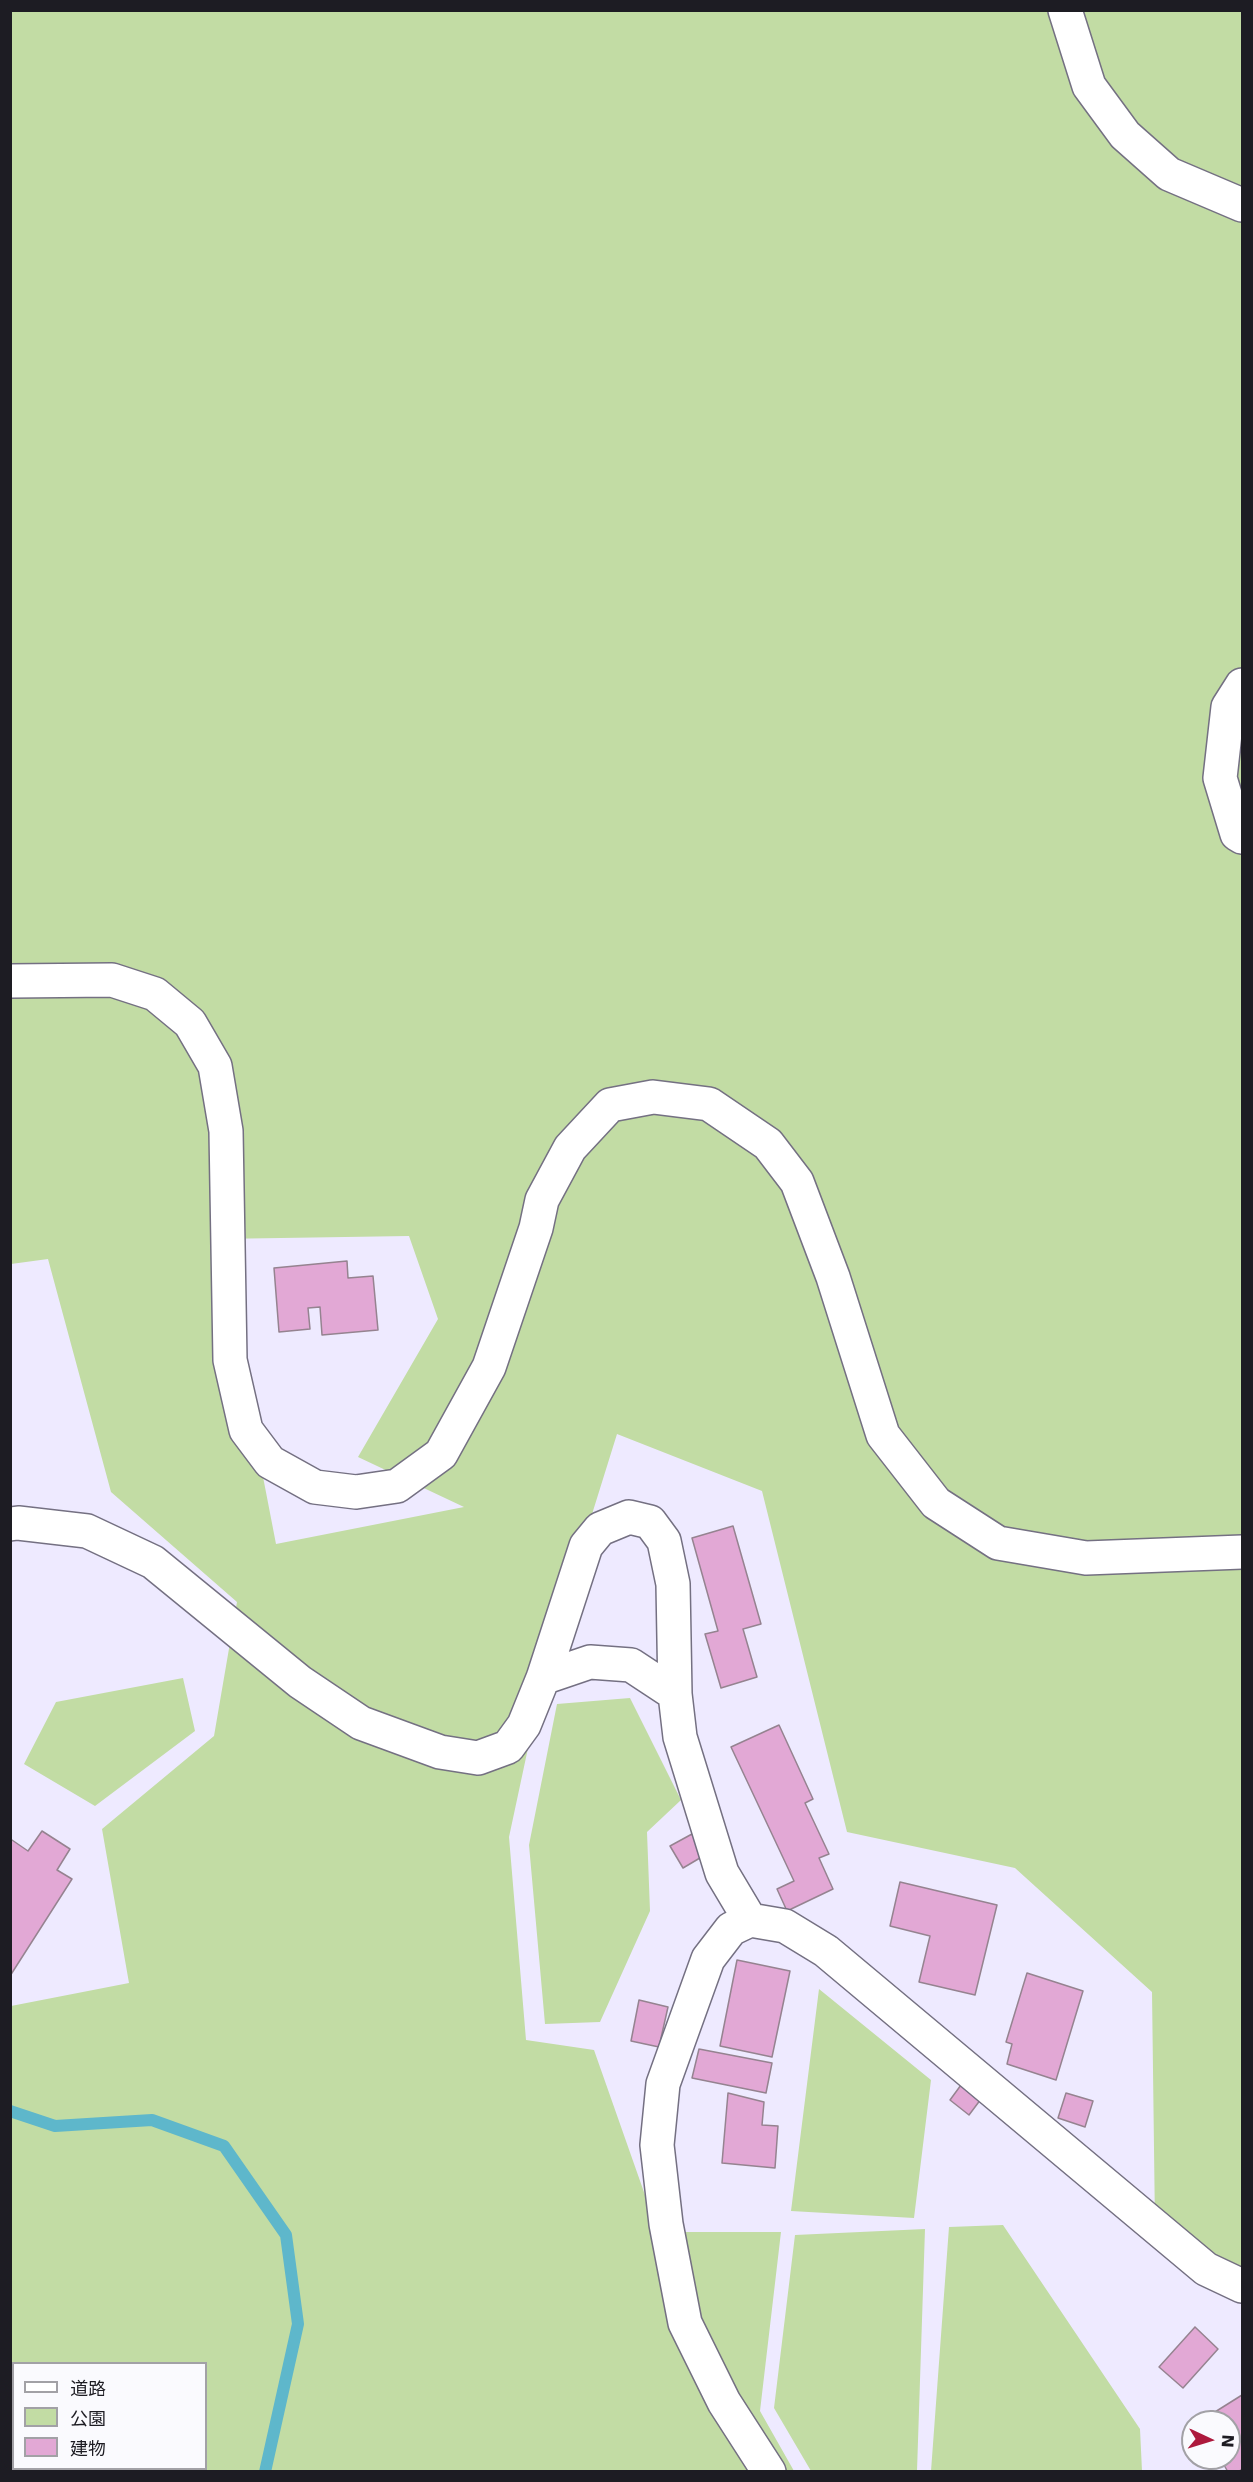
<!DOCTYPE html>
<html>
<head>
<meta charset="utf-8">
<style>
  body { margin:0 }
  #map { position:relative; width:1253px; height:2482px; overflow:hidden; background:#eeeaff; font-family:"DejaVu Sans","Noto Sans JP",sans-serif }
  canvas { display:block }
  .frame { position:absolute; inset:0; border:12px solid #1d1c23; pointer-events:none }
  .legend { position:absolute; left:12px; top:2362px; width:195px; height:108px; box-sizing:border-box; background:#fafafe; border:2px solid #a2a1a6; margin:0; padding:8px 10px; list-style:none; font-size:18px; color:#1d1c23 }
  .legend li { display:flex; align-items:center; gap:12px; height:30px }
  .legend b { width:30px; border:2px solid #a2a1a6 }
  .north { position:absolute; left:1181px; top:2410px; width:60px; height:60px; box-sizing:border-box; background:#fafafe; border:2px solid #a2a1a6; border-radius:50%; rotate:94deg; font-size:16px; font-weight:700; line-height:24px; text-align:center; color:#1d1c23 }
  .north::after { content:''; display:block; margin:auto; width:21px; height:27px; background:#ad193d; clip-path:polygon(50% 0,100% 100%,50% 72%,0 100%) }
</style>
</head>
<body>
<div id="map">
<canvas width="1253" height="2482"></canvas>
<div class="frame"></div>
<ul class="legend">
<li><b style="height:8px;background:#fff"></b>道路</li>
<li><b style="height:16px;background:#c2dca4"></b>公園</li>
<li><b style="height:16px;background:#e2a8d5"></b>建物</li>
</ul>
<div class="north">N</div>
</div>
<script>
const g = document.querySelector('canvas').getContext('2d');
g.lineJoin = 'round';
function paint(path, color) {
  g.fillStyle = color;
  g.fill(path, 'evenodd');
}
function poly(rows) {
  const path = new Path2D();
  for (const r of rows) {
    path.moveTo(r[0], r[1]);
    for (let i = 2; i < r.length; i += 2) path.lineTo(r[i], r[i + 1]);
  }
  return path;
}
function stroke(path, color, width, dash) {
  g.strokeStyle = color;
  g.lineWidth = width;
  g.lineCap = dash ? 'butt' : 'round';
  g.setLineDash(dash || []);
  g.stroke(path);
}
const green = poly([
  [11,11,1242,11,1242,2277,1155,2226,1152,1992,1015,1868,847,1832,762,1491,617,1434,540,1681,543,1678,509,1837,526,2040,594,2050,658,2232,781,2232,760,2411,794,2471,11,2472,11,2006,129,1983,102,1829,214,1736,237,1602,111,1492,48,1259,11,1264],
  [409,1236,438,1319,358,1457,464,1507,276,1544,217,1239],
  [14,2364,206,2364,206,2468,14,2468],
  [183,1678,195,1731,95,1806,24,1764,56,1702],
  [630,1698,681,1800,647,1832,650,1911,600,2022,545,2024,529,1845,557,1704],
  [819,1989,931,2080,914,2218,791,2211],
  [1003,2225,1140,2429,1142,2471,931,2471,949,2227],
  [925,2229,917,2471,811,2471,774,2408,795,2235]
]);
const stream = poly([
  [10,2111,55,2126,152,2120,224,2146,286,2235,298,2324,265,2472]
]);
const building = poly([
  [347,1261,348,1278,373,1276,378,1330,322,1335,320,1307,308,1308,310,1329,279,1332,274,1268,347,1261],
  [733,1526,761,1624,743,1629,757,1677,721,1688,705,1634,718,1631,692,1538,733,1526],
  [779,1725,813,1799,805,1803,829,1854,819,1858,833,1889,787,1911,777,1889,794,1881,731,1747,779,1725],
  [42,1831,70,1849,57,1870,72,1879,10,1976,10,1842,12,1840,28,1851,42,1831],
  [692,1834,705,1855,683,1868,670,1846,692,1834],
  [900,1882,997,1905,975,1995,919,1982,930,1936,890,1926,900,1882],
  [737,1960,790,1971,772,2057,720,2046,737,1960],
  [1027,1973,1083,1991,1056,2080,1007,2064,1012,2044,1006,2042,1027,1973],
  [639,2000,668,2007,659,2047,631,2041,639,2000],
  [699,2049,772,2063,766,2093,692,2078,699,2049],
  [961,2085,981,2099,969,2115,950,2100,961,2085],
  [728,2093,764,2102,762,2125,778,2126,775,2168,722,2163,728,2093],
  [1066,2093,1093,2101,1085,2127,1058,2118,1066,2093],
  [1195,2327,1218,2349,1183,2388,1159,2367,1195,2327],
  [1242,2395,1242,2469,1238,2472,1228,2472,1220,2458,1229,2458,1229,2422,1199,2422,1242,2395]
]);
const minor = poly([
  [1065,10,1089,86,1125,135,1169,174,1242,205],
  [1242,685,1228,707,1220,778,1237,834,1242,837],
  [10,981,112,980,155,994,190,1023,215,1066,226,1131,230,1360,246,1430,270,1462,315,1487,356,1492,397,1486,441,1454,489,1367,536,1228,542,1200,570,1148,610,1105,653,1097,709,1104,768,1144,797,1182,833,1277,883,1435,936,1503,998,1543,1086,1558,1242,1552],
  [10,1524,18,1523,87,1531,153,1562,300,1682,361,1723,440,1752,478,1758,508,1747,524,1725,543,1678,586,1546,600,1529,629,1517,650,1522,664,1541,673,1584,675,1694,680,1737,722,1873,750,1920],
  [543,1678,590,1662,631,1665,675,1694],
  [769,2472,724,2402,685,2323,666,2224,657,2145,663,2084,708,1959,731,1929,750,1920,785,1926,826,1951,1206,2269,1242,2286]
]);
paint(green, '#c2dca4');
stroke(stream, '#5eb7cb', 12);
paint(building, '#e2a8d5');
stroke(building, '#958390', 1.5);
stroke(minor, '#747082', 36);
stroke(minor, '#fff', 33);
</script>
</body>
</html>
